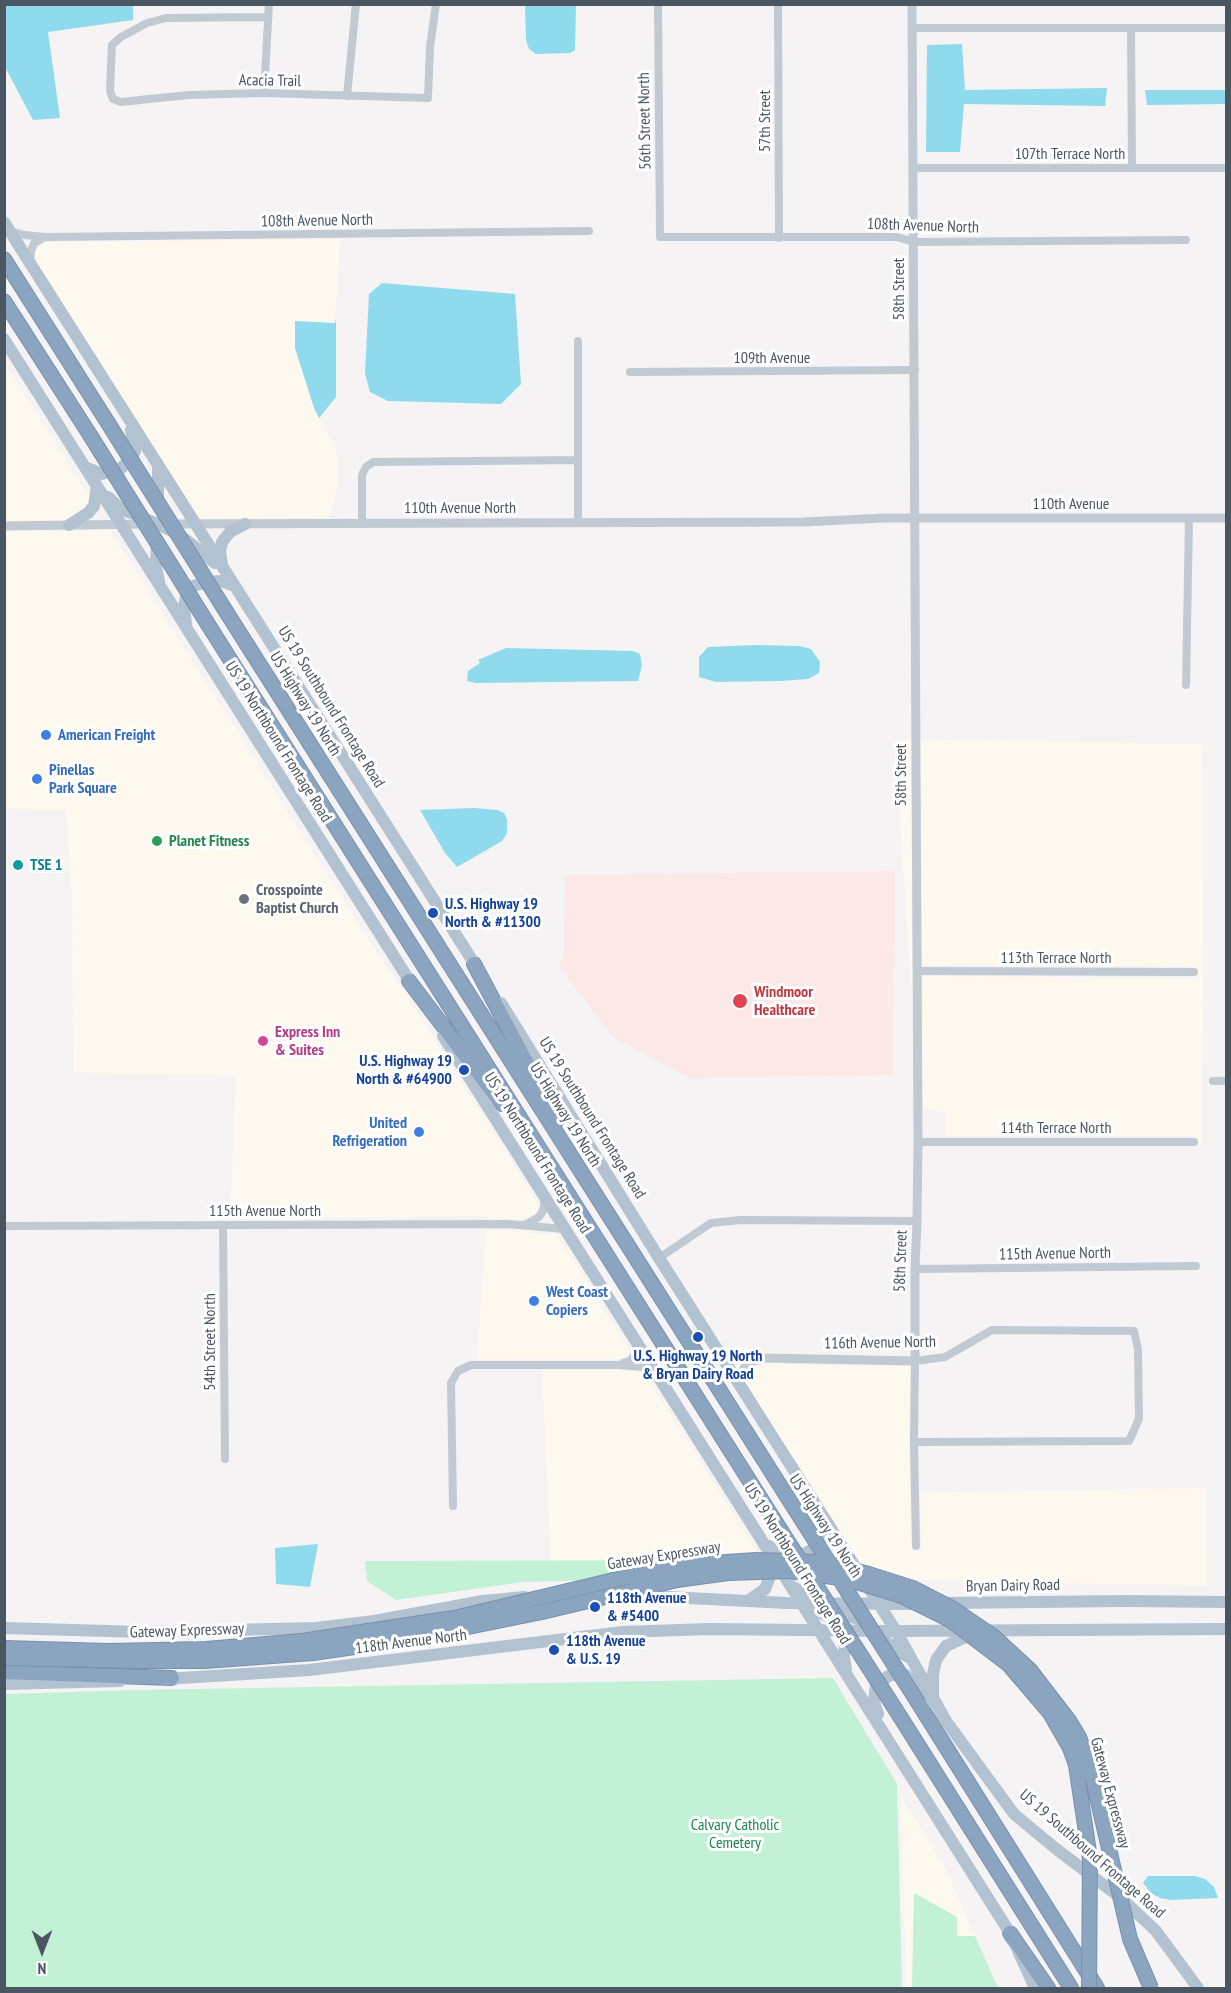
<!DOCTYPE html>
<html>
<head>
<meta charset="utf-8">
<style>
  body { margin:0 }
  #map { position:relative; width:1231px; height:1993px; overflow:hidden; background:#f5f3f3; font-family:"PT Sans Narrow",sans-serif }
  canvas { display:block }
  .frame { position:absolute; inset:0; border:6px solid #4a5661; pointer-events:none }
  .north { position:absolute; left:12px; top:1921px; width:60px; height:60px; -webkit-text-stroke:4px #fff; paint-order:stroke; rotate:180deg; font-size:16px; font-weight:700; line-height:24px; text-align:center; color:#4a5661 }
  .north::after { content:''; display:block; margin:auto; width:21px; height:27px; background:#4a5661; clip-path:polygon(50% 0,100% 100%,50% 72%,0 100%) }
</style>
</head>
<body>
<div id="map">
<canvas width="1231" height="1993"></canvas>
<div class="frame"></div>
<div class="north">N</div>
</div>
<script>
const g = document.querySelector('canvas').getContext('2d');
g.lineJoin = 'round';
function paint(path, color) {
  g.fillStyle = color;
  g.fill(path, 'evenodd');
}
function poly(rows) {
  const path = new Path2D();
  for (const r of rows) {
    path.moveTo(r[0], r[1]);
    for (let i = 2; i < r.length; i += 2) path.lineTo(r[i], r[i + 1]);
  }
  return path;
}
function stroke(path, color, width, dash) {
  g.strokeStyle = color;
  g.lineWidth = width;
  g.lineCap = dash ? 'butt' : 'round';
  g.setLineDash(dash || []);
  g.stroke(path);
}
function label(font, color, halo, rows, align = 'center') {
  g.font = font + ' "PT Sans Narrow",sans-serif';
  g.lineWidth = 6;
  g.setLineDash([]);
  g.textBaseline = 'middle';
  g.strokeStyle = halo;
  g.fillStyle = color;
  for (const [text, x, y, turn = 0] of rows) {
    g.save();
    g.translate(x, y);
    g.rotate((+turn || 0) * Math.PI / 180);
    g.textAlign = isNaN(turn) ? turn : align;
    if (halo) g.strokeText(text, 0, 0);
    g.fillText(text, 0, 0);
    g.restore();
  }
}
const commercial = poly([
  [340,239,335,323,295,321,295,348,314,408,337,452,338,482,329,518,197,518,163,463,162,459,160,459,35,261,35,253,38,247,46,242],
  [4,362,90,498,85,509,68,520,5,521],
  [110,530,373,947,407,996,539,1205,535,1214,522,1219,487,1219,487,1216,230,1219,236,1075,73,1073,72,897,66,810,5,809,5,531,66,531,68,532,71,531],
  [901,739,911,739,913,971,913,1106,912,996,899,810,901,809],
  [920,739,1202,744,1203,997,1201,1147,1196,1147,1198,1147,1198,1136,946,1136,945,1113,923,1108,922,976,1198,978,1198,967,922,965],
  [486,1230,521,1230,528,1233,556,1234,631,1352,627,1356,618,1359,477,1359],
  [764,1364,910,1366,909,1448,912,1551,921,1551,920,1492,1206,1488,1207,1586,911,1580,879,1571,862,1570,857,1559,855,1558,745,1384,748,1371,753,1367],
  [542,1370,615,1370,644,1372,757,1552,732,1560,551,1561],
  [901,1794,906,1806,944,1865,975,1936,956,1936,914,1893,912,1988,906,1988]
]);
const medical = poly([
  [895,871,893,1075,690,1078,613,1037,559,966,564,953,565,875]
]);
const green = poly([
  [732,1560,629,1579,523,1582,396,1600,367,1581,365,1561],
  [833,1678,897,1784,902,1988,5,1988,5,1694,136,1690],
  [914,1893,957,1917,957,1936,975,1936,998,1988,912,1988]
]);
const water = poly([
  [4,5,133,5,133,20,48,32,60,118,33,120,5,67],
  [525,5,576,5,575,50,570,53,536,54,529,49,526,40],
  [962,44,965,90,1107,88,1105,106,964,104,960,152,926,152,927,45],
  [1145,90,1226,90,1226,104,1147,105],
  [382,283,515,294,521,384,501,404,388,401,370,392,365,373,369,294],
  [336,319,336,397,319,418,314,408,295,348,295,321,335,323],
  [755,645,799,646,811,649,820,662,819,673,808,679,781,681,716,682,699,677,699,657,708,647],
  [506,648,633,651,640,654,642,665,638,681,475,683,467,681,468,671,480,663,478,660],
  [474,808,497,810,504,813,507,819,507,833,502,841,457,867,445,853,420,810],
  [318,1544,310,1587,276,1584,275,1548],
  [1148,1876,1195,1876,1205,1879,1214,1887,1218,1898,1170,1900,1160,1898,1151,1893,1143,1883]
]);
const minor = poly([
  [658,4,660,237,897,237,914,242,1186,240],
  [778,4,779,238],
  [268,17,166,18,147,23,121,37,112,45,110,91,113,99,121,102,188,95,264,93,428,98,430,47,436,4],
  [913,28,1226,28],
  [1131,28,1132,168],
  [264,93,269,4],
  [347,96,356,4],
  [914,168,1226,168],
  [10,231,24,235,45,237,589,231],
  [30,261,31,251,34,243,45,237],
  [578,341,578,523],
  [630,372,915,370],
  [362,523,362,475,366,467,373,462,578,460],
  [1186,685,1189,518],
  [918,971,1194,972],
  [1213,1081,1226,1081],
  [918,1142,1194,1142],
  [223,1225,225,1459],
  [525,1225,539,1217,543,1211,545,1198],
  [4,1226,508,1224,564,1229],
  [659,1258,711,1223,740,1220,917,1221],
  [915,1269,1196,1266],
  [623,1363,630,1361,636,1353,637,1343],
  [914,1442,1129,1441,1139,1419,1138,1349,1134,1331,992,1330,945,1357,915,1361,914,1442,916,1546],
  [453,1506,451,1383,458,1371,471,1365,619,1365,644,1367,654,1370]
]);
const tertiary = poly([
  [167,524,803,522,884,518,1226,518],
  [4,526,147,524],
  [720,1353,764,1358,915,1361,915,1269,917,1221,918,1142,912,4],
  [740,1385,740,1377,745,1367,751,1362,760,1359]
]);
const primary = poly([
  [4,222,479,971],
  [4,339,414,988],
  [85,467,102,474,119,470,132,458,135,451,131,430],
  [158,467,158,506],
  [108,497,121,509,158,524,181,536,215,563],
  [69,525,88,513,94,506,97,486],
  [157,539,156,567,159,581],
  [222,565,220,552,222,542,230,532,245,524],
  [186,623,184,608,186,596,193,586,207,582,221,581,235,586],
  [501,1003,659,1258,896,1631,946,1721,1014,1814,1055,1848,1121,1898,1156,1931,1198,1988],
  [443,1036,1010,1933,1035,1988],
  [769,1546,775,1551,786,1555,800,1555,806,1553,813,1549,823,1537,824,1520],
  [791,1586,852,1617,870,1623],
  [628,1595,787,1603,919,1604],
  [748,1601,765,1589,775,1564],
  [943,1603,1125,1601,1226,1602],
  [804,1605,842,1623],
  [4,1628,142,1632,316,1628,374,1621,483,1601,524,1597],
  [875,1637,885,1641,908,1657],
  [846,1669,844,1658,846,1629],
  [165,1679,309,1670,623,1632,708,1629,896,1631,1226,1629],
  [4,1684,120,1681],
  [933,1696,933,1674,936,1660,946,1646,963,1638,975,1636],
  [878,1714,874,1702,876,1685,890,1675,906,1675,930,1702]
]);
const motorway = poly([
  [4,259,108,423],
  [4,301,90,435],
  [227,613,800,1517],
  [209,626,780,1529],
  [474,964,557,1120],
  [409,981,502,1104],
  [4,1672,172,1678],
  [919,1704,1097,1988],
  [901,1718,1071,1988],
  [1010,1933,1048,1988]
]);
const motorwayBridge = poly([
  [108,423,227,613],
  [90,435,209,626],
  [800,1517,919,1704],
  [780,1529,901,1718],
  [4,1648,108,1651,206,1649,302,1641,454,1618,618,1579,696,1564,756,1560,820,1562,869,1574,913,1588,952,1608,993,1636,1030,1670,1070,1722,1079,1737,1091,1771,1130,1939,1151,1988],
  [4,1658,132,1661,205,1661,313,1653,409,1639,542,1612,677,1580,728,1573,790,1571,847,1579,902,1596,950,1620,1009,1665,1050,1713,1070,1748,1076,1765,1090,1859,1089,1988]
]);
const markers = [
  [46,735,6,"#3f7fe0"],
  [37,779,6,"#3f7fe0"],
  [157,841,6,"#2e9e5b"],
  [18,865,6,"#0f9aa8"],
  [244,899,6,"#6b7280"],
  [433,913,6,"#1a4fb4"],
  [740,1001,8,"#e0444e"],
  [263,1041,6,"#d1479c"],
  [464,1070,6,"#1a4fb4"],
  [419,1132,6,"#3f7fe0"],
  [534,1301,6,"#3f7fe0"],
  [698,1337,6,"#1a4fb4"],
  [595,1607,6,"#1a4fb4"],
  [554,1650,6,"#1a4fb4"]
];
const streetNames = [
  ["Acacia Trail",270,81,1],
  ["56th Street North",645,121,-91],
  ["57th Street",765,121,-90],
  ["107th Terrace North",1070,154],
  ["108th Avenue North",317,221,-1],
  ["108th Avenue North",923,226,2],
  ["58th Street",899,289,-90],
  ["109th Avenue",772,358],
  ["110th Avenue",1071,504],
  ["110th Avenue North",460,508],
  ["US Highway 19 North",305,704,58],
  ["US 19 Southbound Frontage Road",331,707,58],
  ["US 19 Northbound Frontage Road",278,742,58],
  ["58th Street",901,775,-90],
  ["113th Terrace North",1056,958],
  ["US Highway 19 North",565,1115,58],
  ["US 19 Southbound Frontage Road",592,1118,58],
  ["114th Terrace North",1056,1128],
  ["US 19 Northbound Frontage Road",537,1153,58],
  ["115th Avenue North",265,1211],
  ["115th Avenue North",1055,1254,-1],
  ["58th Street",901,1261,-88],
  ["54th Street North",210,1342,-90],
  ["116th Avenue North",880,1343,-1],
  ["US Highway 19 North",825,1526,57],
  ["Gateway Expressway",664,1556,-9],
  ["US 19 Northbound Frontage Road",797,1564,58],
  ["Bryan Dairy Road",1013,1586,-1],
  ["Gateway Expressway",187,1631,-2],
  ["118th Avenue North",411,1642,-7],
  ["Gateway Expressway",1110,1793,75],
  ["US 19 Southbound Frontage Road",1092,1854,41]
];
const shopNames = [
  ["American Freight",58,735],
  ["Pinellas",49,770],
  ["Park Square",49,788],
  ["United",407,1123,"right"],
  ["Refrigeration",407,1141,"right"],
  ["West Coast",546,1292],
  ["Copiers",546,1310]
];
const leisureNames = [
  ["Planet Fitness",169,841]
];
const cultureNames = [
  ["TSE 1",30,865]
];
const worshipNames = [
  ["Crosspointe",256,890],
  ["Baptist Church",256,908]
];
const transitNames = [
  ["U.S. Highway 19",445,904],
  ["North & #11300",445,922],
  ["U.S. Highway 19",452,1061,"right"],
  ["North & #64900",452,1079,"right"],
  ["U.S. Highway 19 North",698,1356,"center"],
  ["& Bryan Dairy Road",698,1374,"center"],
  ["118th Avenue",607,1598],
  ["& #5400",607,1616],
  ["118th Avenue",566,1641],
  ["& U.S. 19",566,1659]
];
const healthNames = [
  ["Windmoor",754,992],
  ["Healthcare",754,1010]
];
const hotelNames = [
  ["Express Inn",275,1032],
  ["& Suites",275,1050]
];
const parkNames = [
  ["Calvary Catholic",735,1825],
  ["Cemetery",735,1843]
];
paint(commercial, '#fdf9ef');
paint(medical, '#fce8e6');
paint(green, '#c3f1d5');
paint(water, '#90daee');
stroke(motorway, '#7690ad', 16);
stroke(minor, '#c1cad2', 8);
stroke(tertiary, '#c1cad2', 9);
stroke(primary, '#b3c2d1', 12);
stroke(motorway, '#8ba5c1', 14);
stroke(motorwayBridge, '#7690ad', 16, []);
stroke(motorwayBridge, '#8ba5c1', 14);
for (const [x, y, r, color] of markers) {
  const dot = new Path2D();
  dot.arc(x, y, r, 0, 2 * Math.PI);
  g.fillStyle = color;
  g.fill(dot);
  stroke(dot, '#fff', 2);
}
label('16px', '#4a5661', '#fff', streetNames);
label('bold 16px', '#366cbe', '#fff', shopNames, 'left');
label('bold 16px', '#27864d', '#fff', leisureNames, 'left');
label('bold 16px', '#0d838f', '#fff', cultureNames, 'left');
label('bold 16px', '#5b616d', '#fff', worshipNames, 'left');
label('bold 16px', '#164399', '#fff', transitNames, 'left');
label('bold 16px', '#be3a42', '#fff', healthNames, 'left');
label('bold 16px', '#b23c85', '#fff', hotelNames, 'left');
label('16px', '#17864f', '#fff', parkNames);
</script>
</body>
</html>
